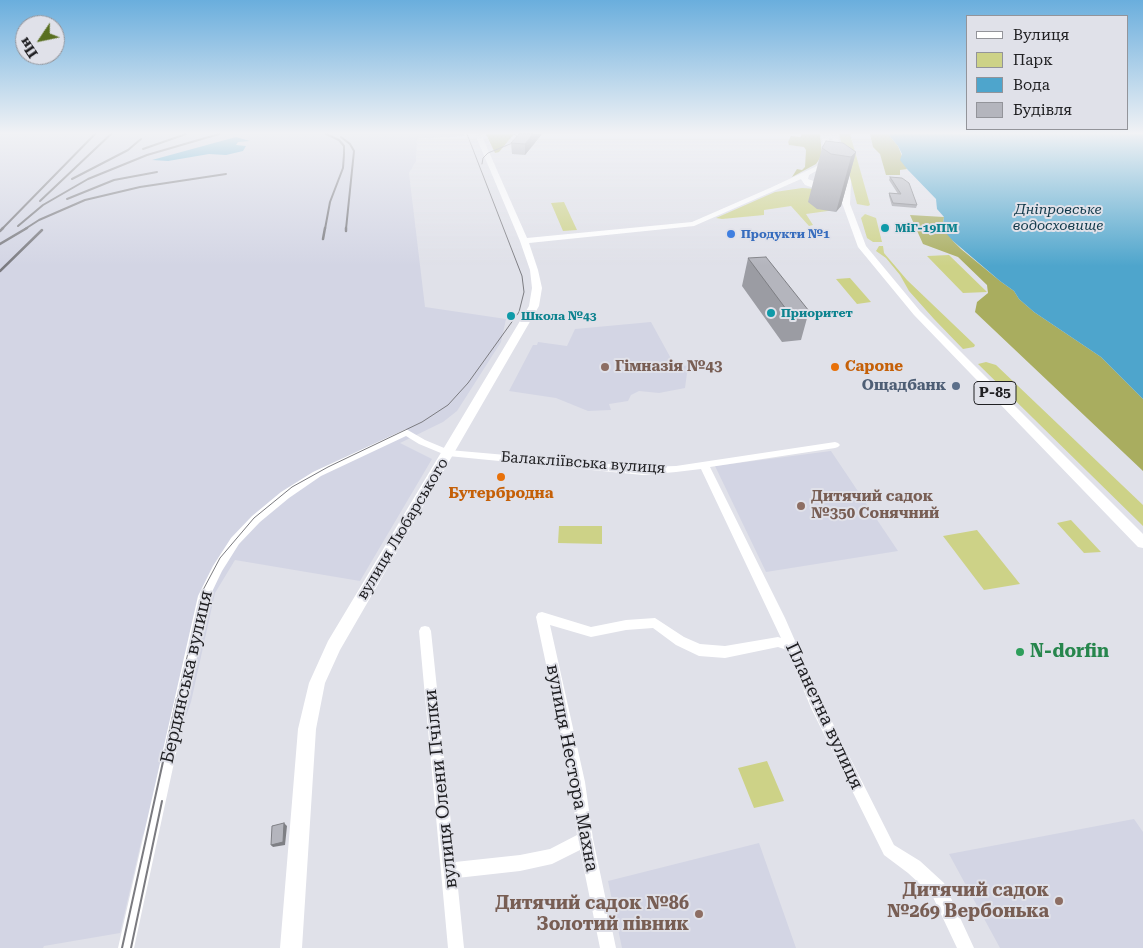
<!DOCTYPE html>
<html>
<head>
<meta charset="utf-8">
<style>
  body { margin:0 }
  #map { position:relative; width:1143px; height:948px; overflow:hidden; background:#e0e1e9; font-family:"Roboto Serif",serif }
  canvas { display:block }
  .legend { position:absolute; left:966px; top:15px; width:162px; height:115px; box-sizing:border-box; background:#e0e1e9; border:1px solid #93949a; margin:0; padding:6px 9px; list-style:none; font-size:15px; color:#202023 }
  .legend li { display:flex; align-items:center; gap:10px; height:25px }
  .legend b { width:25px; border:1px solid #93949a }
  .north { position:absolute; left:15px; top:15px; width:50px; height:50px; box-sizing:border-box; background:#e0e1e9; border:1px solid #93949a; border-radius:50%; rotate:236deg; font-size:14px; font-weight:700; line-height:20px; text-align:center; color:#202023 }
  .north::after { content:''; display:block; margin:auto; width:18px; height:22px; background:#596f20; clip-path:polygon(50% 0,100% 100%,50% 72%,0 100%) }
</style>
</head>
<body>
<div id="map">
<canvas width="1143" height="948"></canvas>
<ul class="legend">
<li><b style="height:6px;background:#fff"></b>Вулиця</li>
<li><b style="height:14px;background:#cdd287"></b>Парк</li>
<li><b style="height:14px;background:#4ea5cc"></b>Вода</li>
<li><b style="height:14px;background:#b4b5bd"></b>Будівля</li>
</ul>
<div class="north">Пн</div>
</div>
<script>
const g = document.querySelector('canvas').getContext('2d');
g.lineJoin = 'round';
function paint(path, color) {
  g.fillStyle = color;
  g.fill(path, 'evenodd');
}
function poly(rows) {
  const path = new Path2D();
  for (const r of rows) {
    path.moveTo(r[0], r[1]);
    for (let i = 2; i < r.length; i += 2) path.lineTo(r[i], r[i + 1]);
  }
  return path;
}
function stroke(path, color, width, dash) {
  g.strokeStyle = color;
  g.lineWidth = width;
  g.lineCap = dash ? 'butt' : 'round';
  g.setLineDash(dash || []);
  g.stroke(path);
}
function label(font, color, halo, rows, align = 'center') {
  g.font = font + ' "Roboto Serif",serif';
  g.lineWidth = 4;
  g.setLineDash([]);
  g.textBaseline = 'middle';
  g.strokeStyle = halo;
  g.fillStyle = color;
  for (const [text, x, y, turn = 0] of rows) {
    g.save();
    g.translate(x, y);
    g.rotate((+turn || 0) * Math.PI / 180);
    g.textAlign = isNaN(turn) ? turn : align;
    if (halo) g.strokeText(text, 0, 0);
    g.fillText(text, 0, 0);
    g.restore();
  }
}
const built = poly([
  [0,134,464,134,465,136,417,139,416,161,409,173,425,307,506,319,501,342,457,411,443,422,400,443,432,459,360,581,235,560,215,593,191,702,142,838,120,933,44,946,43,948,0,948],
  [651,322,674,364,688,366,685,388,659,393,639,391,631,395,628,401,609,404,611,410,588,411,556,398,509,391,533,345,537,345,538,342,567,346,575,329],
  [831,451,898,551,766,572,715,466],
  [1134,819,1143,832,1143,948,1000,948,949,854],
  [759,843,796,948,622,948,608,881]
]);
const green = poly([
  [839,134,850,134,870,205,868,206,857,204],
  [802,188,816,189,835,210,806,214,813,225,809,226,791,206,764,210,764,215,722,219,716,218,775,192],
  [564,202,577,230,563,231,551,203],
  [865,214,876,218,882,242,873,242,867,238,861,218],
  [879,246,883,246,884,253,907,280,975,345,974,347,963,349,934,319,909,291,900,275,886,258,876,251],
  [949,255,987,292,963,293,927,256],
  [850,278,871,302,857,304,836,279],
  [986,362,996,365,1143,505,1143,526,978,364],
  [1071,520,1101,552,1084,553,1057,523],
  [559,526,602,526,602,544,558,543],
  [977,530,1020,584,984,590,943,536],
  [767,761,784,801,754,808,738,768]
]);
const forest = poly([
  [486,134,514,134,499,152,495,153],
  [801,134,820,134,822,155,816,164,792,177,797,169,802,170,805,167,806,150,804,147,789,145,788,142,791,136,801,137],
  [870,134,888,134,898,146,907,169,900,170,900,175,886,175,880,154,873,147],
  [910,215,944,217,943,224,953,241,961,249,1000,281,1014,291,1019,299,1034,312,1101,357,1143,399,1143,471,975,312,977,302,988,293,987,285,958,257,923,244]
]);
const water = poly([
  [888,134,1143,134,1143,399,1101,357,1034,312,1019,299,1014,291,1000,281,953,241,945,232,943,224,944,217,937,209,936,199,907,169,900,160,902,154,898,146],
  [236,137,250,141,238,142,236,145,246,146,243,151,226,155,209,154,168,161,152,160]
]);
const minor = poly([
  [406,429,425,440,449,450,643,467,676,466,835,442,838,443,840,445,838,447,835,448,710,467,785,618,821,700,894,845,920,861,944,883,974,948,957,948,932,895,908,873,884,855,811,708,787,650,778,647,725,658,699,656,676,645,653,628,626,630,591,637,550,625,585,782,593,839,616,948,600,948,580,850,552,864,520,871,457,878,464,948,448,948,419,631,421,627,425,626,429,627,431,631,455,862,520,855,550,849,577,835,571,782,536,617,538,613,542,612,591,627,626,620,655,618,684,637,700,644,725,646,778,637,781,638,701,469,676,472,643,475,448,456,419,444,406,436,321,476,289,498,260,522,239,544,222,571,210,596,134,948,118,948,198,596,213,566,231,538,252,516,281,492,313,472,406,429]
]);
const major = poly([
  [475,134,481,134,527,238,692,222,770,188,817,166,822,160,824,154,822,134,828,134,830,154,828,161,821,168,809,175,808,179,832,188,843,195,843,181,835,155,831,134,837,134,841,155,851,181,850,204,866,246,920,311,1143,534,1143,548,1138,547,914,315,858,247,841,200,826,192,805,185,801,179,694,226,529,243,538,270,542,288,539,306,340,650,325,683,316,729,302,948,280,948,298,729,309,683,328,641,529,306,532,288,530,270,520,241,475,134]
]);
const tramFar1 = poly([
  [482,164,483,158,488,153,515,142,518,137,514,134],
  [177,699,203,590,220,558,254,518,292,487,328,467,422,422,448,405,468,383,519,312,524,292,522,276,467,134]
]);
const tram = poly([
  [122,948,177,698],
  [131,948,162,801]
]);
const railFar1 = poly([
  [341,137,350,144,354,151,346,229],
  [143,149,186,134],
  [72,179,128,150,141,139],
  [67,199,114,180,157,172],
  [40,201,111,134],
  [18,226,43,205,88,179,147,155,219,134],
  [2,229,95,134],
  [25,229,39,220,85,200,140,187,226,174],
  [325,229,330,202,343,168,344,154,344,146,339,140,326,134]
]);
const rail = poly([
  [0,231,3,228],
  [346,231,346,228],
  [323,239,325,228],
  [0,244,27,228],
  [0,271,42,230]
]);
const wall = poly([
  [542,134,525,155,512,154,511,143],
  [822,148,856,152,841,206,836,212,817,209,808,202],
  [890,177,917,205,916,208,892,206,889,196,889,193,898,194,889,180],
  [748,258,809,311,801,340,782,342,742,286]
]);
const shadedWall = poly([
  [533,134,542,134,525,155,525,144],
  [856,152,841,206,836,212,851,157],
  [284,823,287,826,285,845,273,847,271,845]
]);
const building = poly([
  [519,134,533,134,525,144,511,143,519,134],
  [826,141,843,143,856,152,851,157,831,154,822,148,826,141],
  [890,177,902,178,909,183,917,205,893,203,889,193,901,194,890,177],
  [766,257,809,311,789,313,748,258,766,257],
  [284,823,283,842,271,845,272,826,284,823]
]);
const markers = [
  [885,228,5,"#0f9aa8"],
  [731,234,5,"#3f7fe0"],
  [771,313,5,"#0f9aa8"],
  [511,316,5,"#0f9aa8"],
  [605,367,5,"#8d6e63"],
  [835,367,5,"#e8710a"],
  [956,386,5,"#5c6f8a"],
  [501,477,5,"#e8710a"],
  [801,506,5,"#8d6e63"],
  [1020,652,5,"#2e9e5b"],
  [1059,901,5,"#8d6e63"],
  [699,914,5,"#8d6e63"]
];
const farCulturenames = [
  ["МіГ-19ПМ",895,228],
  ["Приоритет",781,313],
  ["Школа №43",521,316]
];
const farShopnames = [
  ["Продукти №1",741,234]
];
const farWaternames = [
  ["Дніпровське",1058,210],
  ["водосховище",1058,226]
];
const shields = [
  [995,393,42]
];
const shieldNames = [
  ["Р-85",995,393]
];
const educationNames = [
  ["Гімназія №43",615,367],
  ["Дитячий садок",811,497],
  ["№350 Сонячний",811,514]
];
const foodNames = [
  ["Capone",845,367],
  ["Бутербродна",501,494,"center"]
];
const serviceNames = [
  ["Ощадбанк",946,386]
];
const streetNames = [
  ["Балакліївська вулиця",583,463,4],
  ["вулиця Любарського",403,529,-59]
];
const nearLeisurenames = [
  ["N-dorfin",1030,652]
];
const nearStreetnames = [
  ["Бердянська вулиця",187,677,-77],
  ["Планетна вулиця",824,716,65],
  ["вулиця Нестора Махна",572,768,79],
  ["вулиця Олени Пчілки",441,789,-96]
];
const nearEducationnames = [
  ["Дитячий садок",1049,891],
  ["№269 Вербонька",1049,912],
  ["Дитячий садок №86",689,904],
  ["Золотий півник",689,925]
];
paint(built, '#d3d5e4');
paint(green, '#cdd287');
paint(forest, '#a9ad5f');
paint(water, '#4ea5cc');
paint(minor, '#fff');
paint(major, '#fff');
stroke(tramFar1, '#7b7b80', 1);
stroke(tram, '#7b7b80', 2);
stroke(railFar1, '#7b7b80', 2);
stroke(rail, '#7b7b80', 2.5);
paint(wall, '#9b9ca3');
paint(shadedWall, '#7e7f84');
paint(building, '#b4b5bd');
stroke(building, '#7e7f84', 1);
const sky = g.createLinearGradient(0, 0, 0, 266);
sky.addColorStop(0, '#6aaedd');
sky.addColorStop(0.5, '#f1f2f5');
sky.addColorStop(1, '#f1f2f500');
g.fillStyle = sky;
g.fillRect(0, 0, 1143, 266);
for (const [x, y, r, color] of markers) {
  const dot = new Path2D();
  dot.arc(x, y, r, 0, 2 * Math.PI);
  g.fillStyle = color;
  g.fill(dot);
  stroke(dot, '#e0e1e9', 2);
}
label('bold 12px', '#0d838f', '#e0e1e9', farCulturenames, 'left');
label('bold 12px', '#366cbe', '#e0e1e9', farShopnames, 'left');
label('italic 14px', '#103849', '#e0e1e9', farWaternames);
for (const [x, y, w] of shields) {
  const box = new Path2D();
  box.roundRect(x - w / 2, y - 11.5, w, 23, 4);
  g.fillStyle = '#e0e1e9';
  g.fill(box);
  stroke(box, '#202023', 1);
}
label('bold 14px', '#202023', null, shieldNames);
label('bold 15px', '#785e54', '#e0e1e9', educationNames, 'left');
label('bold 15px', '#c56008', '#e0e1e9', foodNames, 'left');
label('bold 15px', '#4e5e75', '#e0e1e9', serviceNames, 'right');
label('15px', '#202023', '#e0e1e9', streetNames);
label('bold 18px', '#27864d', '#e0e1e9', nearLeisurenames, 'left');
label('18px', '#202023', '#e0e1e9', nearStreetnames);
label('bold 18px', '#785e54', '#e0e1e9', nearEducationnames, 'right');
</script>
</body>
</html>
